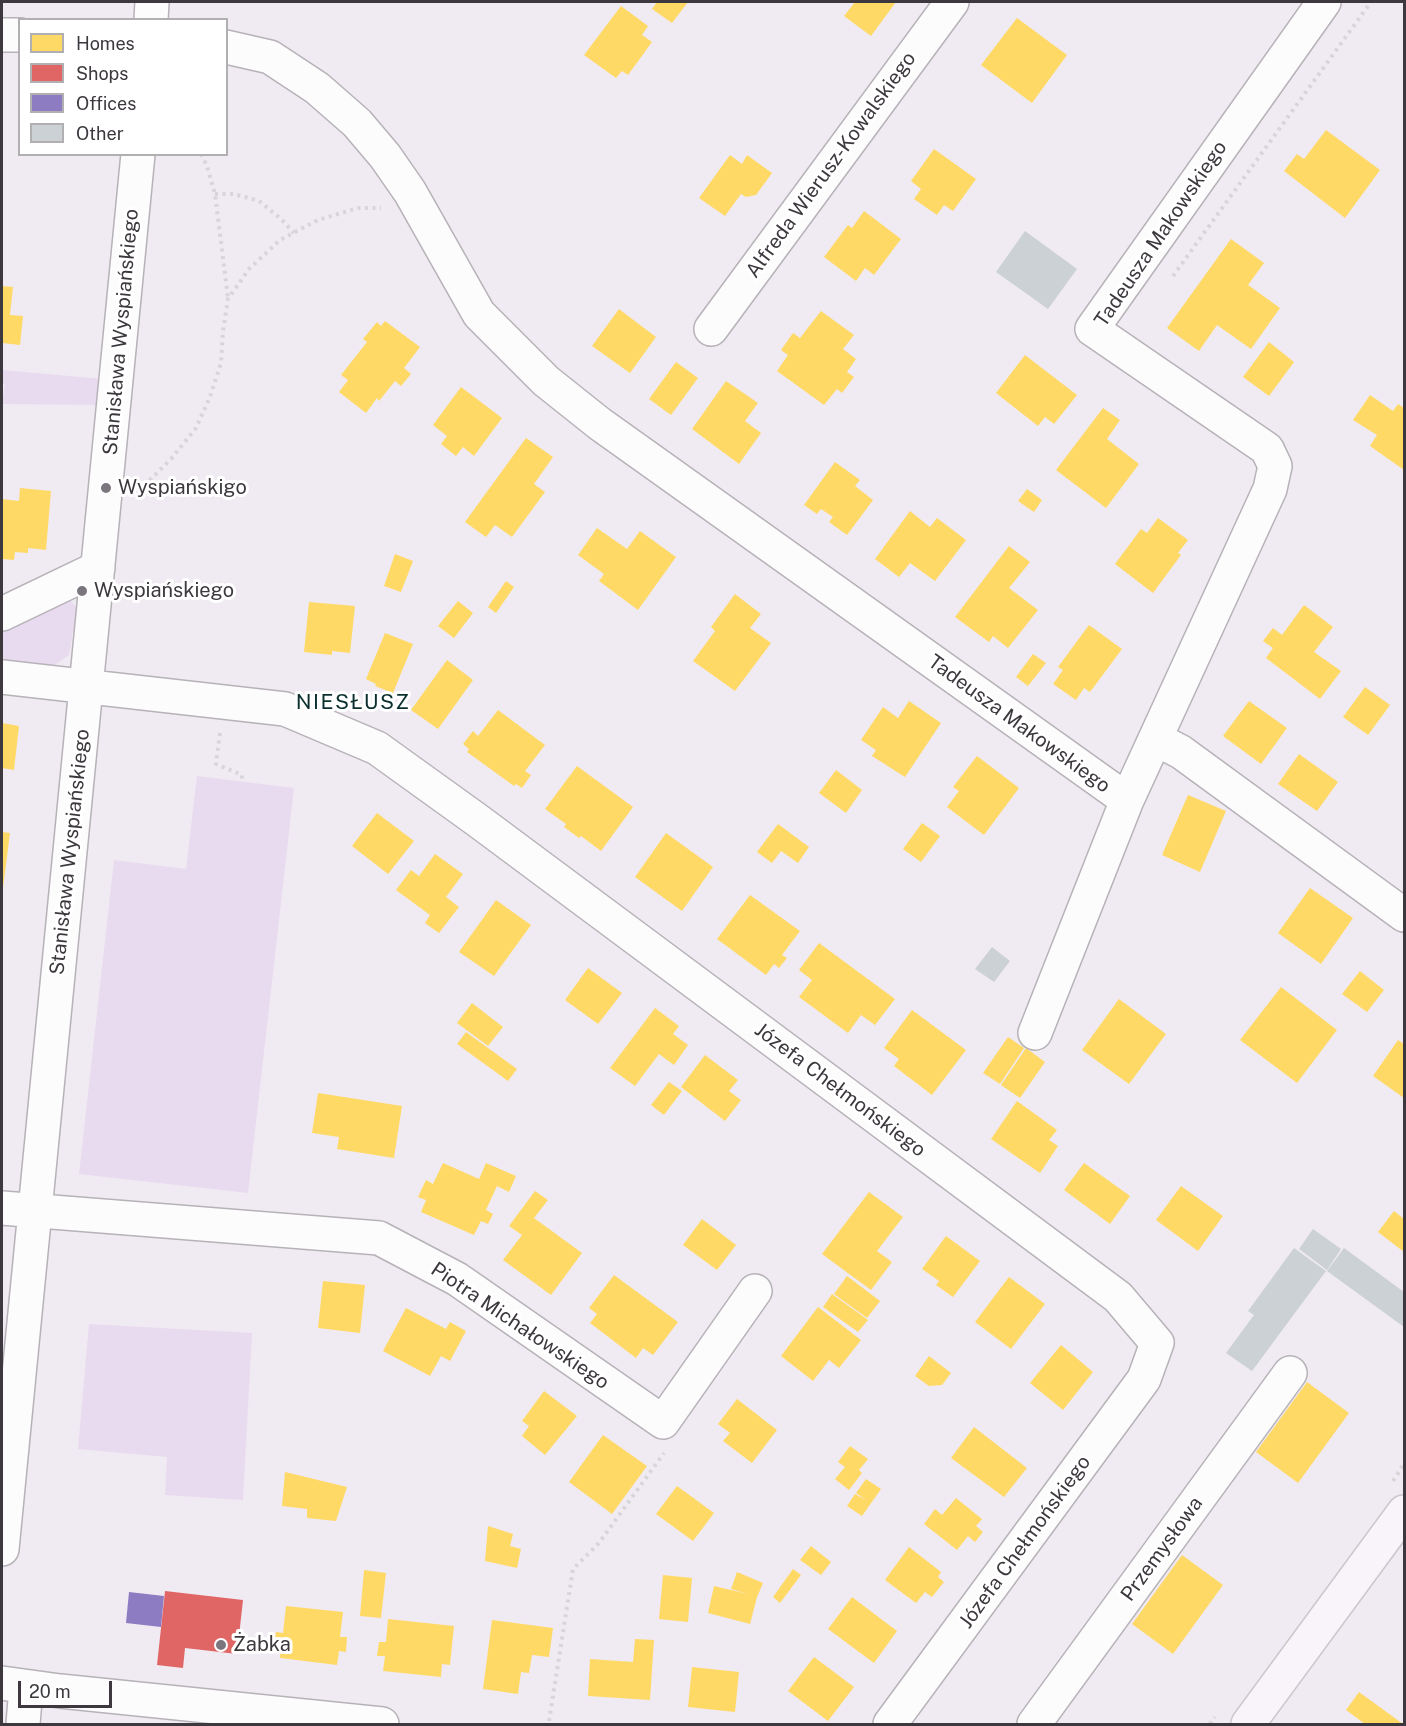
<!DOCTYPE html>
<html>
<head>
<meta charset="utf-8">
<style>
  body { margin:0 }
  #map { position:relative; width:1406px; height:1726px; overflow:hidden; background:#f0eaf2; font-family:"Public Sans",sans-serif }
  canvas { display:block }
  .frame { position:absolute; inset:0; border:3px solid #3c383e; pointer-events:none }
  .legend { position:absolute; left:18px; top:18px; width:210px; height:138px; box-sizing:border-box; background:#fff; border:2px solid #b1afb2; margin:0; padding:8px 10px; list-style:none; font-size:18px; color:#3c383e }
  .legend li { display:flex; align-items:center; gap:12px; height:30px }
  .legend b { width:30px; border:2px solid #b1afb2 }
  .scale { position:absolute; left:18px; top:1681px; width:94px; height:27px; box-sizing:border-box; border:3px solid #3c383e; border-top:0; padding-left:8px; font-size:18px; line-height:21px; white-space:nowrap; color:#3c383e; -webkit-text-stroke:4px #fff; paint-order:stroke }
</style>
</head>
<body>
<div id="map">
<canvas width="1406" height="1726"></canvas>
<div class="frame"></div>
<ul class="legend">
<li><b style="height:16px;background:#ffd966"></b>Homes</li>
<li><b style="height:16px;background:#e06666"></b>Shops</li>
<li><b style="height:16px;background:#8e7cc3"></b>Offices</li>
<li><b style="height:16px;background:#cbd1d4"></b>Other</li>
</ul>
<div class="scale">20 m</div>
</div>
<script>
const g = document.querySelector('canvas').getContext('2d');
g.lineJoin = 'round';
function paint(path, color) {
  g.fillStyle = color;
  g.fill(path, 'evenodd');
}
function poly(rows) {
  const path = new Path2D();
  for (const r of rows) {
    path.moveTo(r[0], r[1]);
    for (let i = 2; i < r.length; i += 2) path.lineTo(r[i], r[i + 1]);
  }
  return path;
}
function stroke(path, color, width, dash) {
  g.strokeStyle = color;
  g.lineWidth = width;
  g.lineCap = dash ? 'butt' : 'round';
  g.setLineDash(dash || []);
  g.stroke(path);
}
function label(font, color, halo, rows, align = 'center') {
  g.font = font + ' "Public Sans",sans-serif';
  g.lineWidth = 6;
  g.setLineDash([]);
  g.textBaseline = 'middle';
  g.strokeStyle = halo;
  g.fillStyle = color;
  for (const [text, x, y, turn = 0] of rows) {
    g.save();
    g.translate(x, y);
    g.rotate((+turn || 0) * Math.PI / 180);
    g.textAlign = isNaN(turn) ? turn : align;
    if (halo) g.strokeText(text, 0, 0);
    g.fillText(text, 0, 0);
    g.restore();
  }
}
const green = poly([
  [2,370,103,379,100,405,2,404,5,384,2,383],
  [59,598,70,600,77,608,69,655,52,667,2,662,2,623],
  [197,776,294,788,248,1193,79,1174,114,860,186,869],
  [89,1324,252,1333,243,1500,165,1495,167,1457,78,1449]
]);
const homes = poly([
  [657,2,688,2,672,23,652,9],
  [855,2,896,2,871,36,844,16],
  [621,6,648,26,642,35,652,42,628,75,622,71,616,78,584,55],
  [1017,18,1067,55,1032,103,981,65],
  [1326,130,1380,170,1345,218,1284,171,1297,154,1304,159],
  [934,149,976,179,953,211,944,205,937,215,914,199,921,189,911,181],
  [730,155,742,164,747,155,772,173,756,195,746,197,741,194,725,216,699,198],
  [864,211,901,239,874,275,865,268,856,281,824,257,848,225,852,228],
  [1231,239,1264,263,1248,285,1280,308,1251,349,1217,325,1199,351,1167,328],
  [2,286,13,287,10,315,23,316,20,345,2,343],
  [619,309,656,337,630,373,592,346],
  [821,311,854,335,843,349,856,359,847,372,854,377,842,393,837,389,824,405,777,371,788,355,781,350,793,333,800,338],
  [385,321,420,347,404,368,411,374,401,386,395,381,379,401,377,398,366,413,339,392,348,380,341,375,367,342,363,339,377,322,381,326],
  [1269,342,1294,362,1269,396,1243,377],
  [1025,355,1077,395,1054,424,1045,417,1038,426,996,393],
  [676,362,698,378,671,415,649,399],
  [726,381,758,403,745,421,761,433,739,464,692,429],
  [461,387,502,418,474,456,463,447,456,456,441,444,447,436,433,425],
  [1370,395,1393,411,1398,404,1404,408,1404,470,1370,446,1377,435,1353,420],
  [1103,408,1120,420,1107,439,1139,464,1106,508,1056,470],
  [526,438,553,457,534,484,545,492,512,537,495,525,486,537,465,522],
  [835,462,860,480,855,486,873,500,847,535,829,522,833,517,821,509,817,514,804,505],
  [20,488,51,491,46,550,28,548,28,553,15,552,14,560,2,559,2,499,19,501],
  [1027,489,1042,500,1034,512,1018,501],
  [910,511,930,527,937,518,966,540,935,581,910,563,899,577,875,559],
  [1158,518,1188,540,1178,553,1181,555,1153,593,1115,564,1141,529,1147,533],
  [597,528,627,549,640,531,676,557,638,610,599,581,604,574,578,555],
  [1009,546,1030,562,1009,588,1038,610,1008,648,993,636,989,642,955,617],
  [395,554,413,561,401,592,384,586],
  [506,581,514,587,496,613,488,607],
  [735,594,761,614,750,628,771,643,735,691,693,661,715,631,711,627],
  [458,601,473,613,454,638,438,626],
  [309,602,355,606,350,653,332,651,332,655,304,652],
  [1304,605,1333,627,1314,652,1341,671,1320,699,1266,658,1273,648,1263,641,1273,628,1282,635],
  [1089,625,1122,649,1090,692,1084,688,1076,700,1053,684,1063,670,1058,667],
  [385,633,413,644,393,693,375,686,376,684,366,679],
  [1033,654,1046,663,1028,686,1016,677],
  [447,660,473,680,438,729,411,710],
  [1365,687,1390,705,1368,735,1343,717],
  [909,701,941,723,905,777,872,756,876,750,861,740,883,707,898,718],
  [1249,701,1287,728,1261,764,1223,736],
  [498,710,545,745,525,771,531,775,522,788,516,784,514,786,467,752,469,749,463,744,473,731,478,736],
  [2,723,19,726,14,770,2,768],
  [1299,754,1338,782,1317,811,1278,784],
  [977,756,1019,788,984,835,947,807,959,791,953,787],
  [577,766,633,807,601,851,581,836,579,838,564,827,566,824,545,809],
  [836,770,862,790,846,813,819,793],
  [1188,795,1226,811,1200,872,1162,855],
  [377,813,414,841,388,874,352,846],
  [922,823,940,836,921,862,903,849],
  [778,824,809,847,798,863,781,851,772,863,757,852],
  [2,832,10,833,3,888,2,888],
  [666,833,713,867,682,911,635,877],
  [435,854,463,874,446,897,459,907,439,933,425,923,430,915,396,890,411,870,419,876],
  [1310,888,1353,918,1321,964,1278,933],
  [750,895,800,931,782,955,787,958,779,968,774,964,766,975,717,939],
  [496,900,531,925,494,976,459,952],
  [819,943,895,999,875,1025,861,1015,848,1033,799,997,812,980,799,970],
  [588,968,622,993,598,1024,565,1000],
  [1360,971,1384,990,1367,1012,1342,994],
  [1281,987,1337,1030,1297,1083,1240,1040],
  [1119,999,1166,1034,1129,1084,1082,1050],
  [472,1003,503,1027,488,1046,457,1023],
  [655,1008,679,1026,673,1034,688,1045,674,1065,659,1054,635,1086,610,1068],
  [912,1010,966,1050,932,1095,894,1066,899,1059,884,1048],
  [466,1032,517,1069,508,1081,457,1044],
  [1008,1037,1024,1048,1000,1084,983,1073],
  [1398,1040,1404,1044,1404,1098,1373,1076],
  [1026,1048,1045,1062,1020,1098,1001,1085],
  [705,1055,738,1080,729,1091,741,1100,725,1121,681,1087],
  [669,1082,682,1091,664,1115,651,1105],
  [318,1093,402,1106,394,1158,337,1149,339,1137,312,1133],
  [1017,1101,1057,1130,1049,1140,1058,1146,1040,1173,991,1139],
  [443,1163,479,1179,486,1163,516,1176,509,1192,497,1186,486,1210,493,1214,488,1224,481,1221,474,1235,421,1212,426,1200,418,1197,426,1180,433,1184],
  [1084,1163,1130,1196,1110,1224,1064,1190],
  [1181,1186,1223,1216,1198,1251,1156,1220],
  [535,1191,548,1200,534,1218,582,1253,551,1295,503,1260,522,1235,509,1226],
  [869,1192,903,1217,877,1251,892,1262,871,1290,822,1254],
  [1394,1211,1404,1219,1404,1252,1378,1232],
  [702,1219,736,1245,717,1270,683,1245],
  [946,1236,980,1261,953,1297,936,1285,939,1281,922,1269],
  [614,1275,678,1322,653,1355,643,1348,636,1358,590,1323,597,1314,589,1308],
  [847,1276,880,1301,867,1318,834,1294],
  [1009,1277,1045,1304,1011,1349,975,1322],
  [323,1281,365,1285,360,1333,318,1328],
  [832,1294,868,1320,858,1332,823,1307],
  [818,1307,861,1340,839,1368,829,1360,813,1381,781,1356],
  [406,1308,446,1329,450,1322,466,1331,450,1361,441,1356,430,1376,383,1351],
  [1061,1345,1093,1372,1063,1410,1030,1383],
  [929,1356,951,1373,942,1385,929,1386,915,1376],
  [1307,1382,1349,1413,1298,1483,1256,1452],
  [544,1391,577,1416,545,1455,522,1436,529,1426,522,1421],
  [737,1399,777,1430,752,1463,723,1441,730,1433,718,1424],
  [974,1427,1027,1468,1004,1497,951,1458],
  [603,1435,647,1466,612,1514,569,1482],
  [850,1446,868,1459,859,1470,862,1473,849,1490,835,1479,845,1467,838,1462],
  [285,1472,347,1487,336,1521,307,1518,307,1509,282,1506],
  [866,1479,881,1489,862,1516,847,1506,855,1494,866,1500,856,1493],
  [677,1486,714,1513,693,1541,656,1514],
  [956,1498,982,1519,976,1526,983,1532,975,1542,968,1536,957,1550,924,1524,935,1509,942,1515],
  [488,1526,513,1534,510,1546,521,1549,517,1568,485,1561],
  [811,1546,831,1562,821,1575,800,1560],
  [909,1547,941,1572,938,1577,944,1582,932,1597,925,1592,916,1603,885,1580],
  [1182,1555,1223,1585,1173,1654,1132,1624],
  [793,1569,801,1575,780,1603,773,1597],
  [364,1570,386,1573,381,1618,360,1616],
  [737,1572,763,1583,757,1597,750,1624,708,1613,714,1586,748,1594,731,1589],
  [663,1575,692,1578,688,1622,659,1619],
  [852,1597,897,1631,874,1663,828,1629],
  [286,1606,343,1612,340,1637,347,1637,346,1652,339,1651,337,1665,280,1658,281,1647,274,1646,276,1632,283,1633],
  [388,1619,454,1626,450,1665,442,1664,441,1677,383,1671,385,1656,377,1656,379,1642,386,1642],
  [492,1620,553,1628,549,1657,532,1655,529,1673,521,1672,518,1694,483,1689],
  [635,1639,654,1640,650,1700,588,1696,590,1659,633,1662],
  [814,1657,854,1687,828,1721,788,1691],
  [692,1667,739,1672,735,1712,688,1707],
  [1359,1692,1403,1724,1365,1724,1346,1710]
]);
const shops = poly([
  [165,1591,243,1600,237,1654,185,1648,183,1668,157,1665]
]);
const offices = poly([
  [129,1592,164,1596,161,1627,126,1623]
]);
const building = poly([
  [1025,231,1077,269,1048,309,996,272],
  [992,947,1010,961,994,982,975,969],
  [1313,1229,1341,1249,1327,1270,1299,1249],
  [1294,1248,1326,1271,1252,1371,1226,1353,1254,1315,1248,1311],
  [1344,1248,1404,1292,1404,1327,1327,1271]
]);
const path = poly([
  [201,154,207,166,215,194,228,298],
  [215,194,234,194,259,201,280,218,294,233],
  [1173,276,1371,2],
  [139,491,171,459,196,428,210,397,221,363,223,331,228,299,249,269,280,240,318,220,358,208,381,208],
  [220,733,216,764,242,775,242,781],
  [1393,1481,1404,1464],
  [549,1721,573,1569,599,1543,664,1453],
  [1210,1724,1215,1717]
]);
const minor = poly([
  [151,20,152,2],
  [2,35,20,35],
  [226,47,270,57,317,88,357,123,385,156,410,192,479,314,546,381,600,424,1127,800],
  [711,329,952,2],
  [2,614,98,568],
  [2,677,285,709,377,748,477,820,1118,1297,1157,1343,1144,1379,890,1724],
  [1156,739,1181,752,1404,915],
  [1035,1033,1127,800,1270,489,1275,466,1267,449,1092,329,1324,2],
  [2,1208,379,1238,457,1279,663,1422,755,1291],
  [2,1549,138,154],
  [2,1683,60,1691,382,1724],
  [23,1724,26,1687],
  [1034,1724,1290,1373]
]);
const major = poly([
  [1248,1724,1404,1512]
]);
const markers = [
  [106,488,6,"#7b767d"],
  [82,591,6,"#7b767d"],
  [221,1645,6,"#7b767d"]
];
const streetNames = [
  ["Alfreda Wierusz-Kowalskiego",831,165,-54],
  ["Tadeusza Makowskiego",1161,234,-56],
  ["Stanisława Wyspiańskiego",121,332,-85],
  ["Tadeusza Makowskiego",1019,724,36],
  ["Stanisława Wyspiańskiego",70,852,-84],
  ["Józefa Chełmońskiego",840,1090,37],
  ["Piotra Michałowskiego",520,1326,34],
  ["Józefa Chełmońskiego",1025,1542,-54],
  ["Przemysłowa",1162,1549,-54]
];
const poiNames = [
  ["Wyspiańskigo",118,488],
  ["Wyspiańskiego",94,591],
  ["Żabka",233,1645]
];
const neighbourhoodNames = [
  ["NIESŁUSZ",353,703]
];
paint(green, '#e9dbef');
paint(homes, '#ffd966');
paint(shops, '#e06666');
paint(offices, '#8e7cc3');
paint(building, '#cbd1d4');
stroke(minor, '#b6b2b8', 36);
stroke(major, '#cbc8cc', 36);
stroke(path, '#d6d5d8', 4, [3, 4.5]);
stroke(minor, '#fdfcfd', 33);
stroke(major, '#f8f4f9', 33);
for (const [x, y, r, color] of markers) {
  const dot = new Path2D();
  dot.arc(x, y, r, 0, 2 * Math.PI);
  g.fillStyle = color;
  g.fill(dot);
  stroke(dot, '#fff', 2);
}
label('20px', '#3c383e', '#fff', streetNames);
label('20px', '#3c383e', '#fff', poiNames, 'left');
g.letterSpacing = '1.5px';
label('21px', '#0b2f2f', '#fff', neighbourhoodNames);
g.letterSpacing = '0px';
</script>
</body>
</html>
